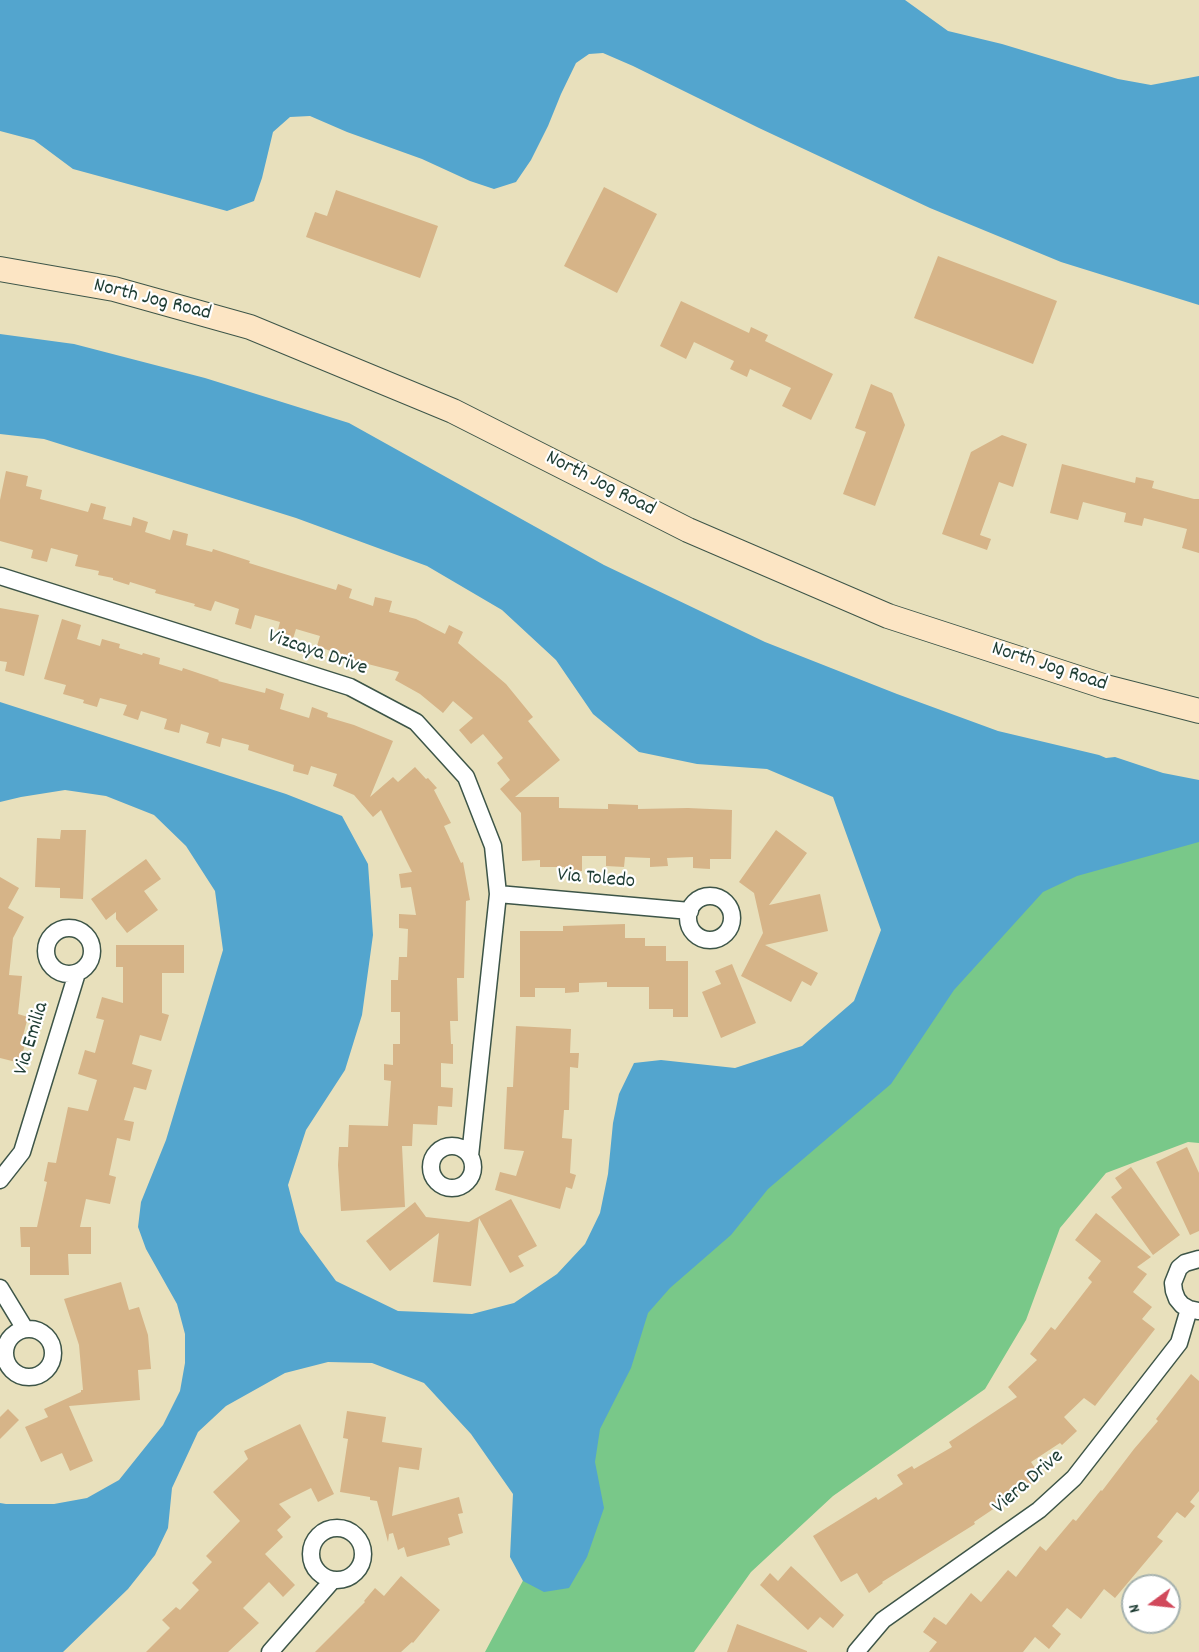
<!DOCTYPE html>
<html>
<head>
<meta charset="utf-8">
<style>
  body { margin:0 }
  #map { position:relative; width:1199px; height:1652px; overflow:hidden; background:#e8e0bc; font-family:Dekko,sans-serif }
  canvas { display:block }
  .north { position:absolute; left:1121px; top:1574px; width:60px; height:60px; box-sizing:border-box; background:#fff; border:2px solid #a5b1ae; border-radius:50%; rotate:255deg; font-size:16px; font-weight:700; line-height:24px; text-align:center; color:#1f3d34 }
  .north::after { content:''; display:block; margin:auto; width:21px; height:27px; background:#d1495b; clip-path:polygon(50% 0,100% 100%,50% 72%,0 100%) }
</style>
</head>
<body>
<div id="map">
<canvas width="1199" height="1652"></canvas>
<div class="north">N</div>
</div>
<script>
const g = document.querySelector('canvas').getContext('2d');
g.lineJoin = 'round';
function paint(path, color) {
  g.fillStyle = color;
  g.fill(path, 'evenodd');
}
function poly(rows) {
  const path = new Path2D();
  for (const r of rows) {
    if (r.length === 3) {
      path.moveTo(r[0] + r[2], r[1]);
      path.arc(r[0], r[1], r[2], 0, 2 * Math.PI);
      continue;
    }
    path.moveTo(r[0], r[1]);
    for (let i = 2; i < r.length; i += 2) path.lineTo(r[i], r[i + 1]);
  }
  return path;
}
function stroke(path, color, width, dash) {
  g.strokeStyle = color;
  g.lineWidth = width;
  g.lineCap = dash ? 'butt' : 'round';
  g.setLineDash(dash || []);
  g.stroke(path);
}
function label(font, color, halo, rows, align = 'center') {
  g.font = font + ' Dekko,sans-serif';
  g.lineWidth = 4.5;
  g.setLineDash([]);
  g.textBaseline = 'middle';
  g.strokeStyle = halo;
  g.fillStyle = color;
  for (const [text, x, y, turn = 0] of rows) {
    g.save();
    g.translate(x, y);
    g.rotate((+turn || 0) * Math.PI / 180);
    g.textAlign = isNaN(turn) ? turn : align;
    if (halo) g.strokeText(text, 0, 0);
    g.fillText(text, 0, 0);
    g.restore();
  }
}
const green = poly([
  [1199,821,1199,1143,1188,1142,1106,1173,1060,1228,1026,1320,985,1389,833,1496,751,1572,694,1652,485,1652,543,1543,573,1398,1030,870]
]);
const water = poly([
  [0,0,905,0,948,31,1002,44,1118,79,1151,85,1199,76,1199,305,1061,262,930,208,759,128,633,66,603,53,589,54,576,63,561,94,548,126,531,160,516,182,494,189,470,181,422,159,347,132,310,116,290,117,273,132,262,178,254,201,227,211,73,169,34,140,0,131],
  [0,334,74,344,205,378,349,423,604,565,765,642,897,694,998,731,1099,755,1106,758,1115,757,1163,773,1199,780,1199,842,1077,876,1043,892,954,990,891,1084,768,1189,731,1235,670,1288,648,1313,631,1368,600,1429,595,1462,604,1508,587,1557,569,1588,544,1592,523,1581,510,1557,513,1494,471,1434,424,1383,372,1363,328,1362,285,1373,226,1406,198,1432,172,1488,168,1528,155,1555,128,1589,63,1652,0,1652,0,1503,6,1504,54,1504,87,1498,119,1480,163,1425,180,1391,185,1363,185,1334,177,1304,146,1249,138,1227,141,1202,166,1140,223,950,215,891,186,846,154,815,106,796,65,790,21,797,0,802,0,702,286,794,342,816,368,864,373,935,362,1015,345,1070,306,1130,288,1185,300,1232,336,1281,398,1311,472,1314,514,1303,557,1274,585,1244,600,1213,608,1174,613,1123,619,1094,634,1063,661,1060,735,1068,802,1046,854,1001,881,930,833,797,767,769,697,764,639,752,593,714,556,660,502,610,427,566,296,518,44,439,0,434]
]);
const building = poly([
  [604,187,657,214,617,293,564,266],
  [336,190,438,226,420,278,306,237,315,212,327,216],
  [938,256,1057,301,1033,364,914,318],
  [681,301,749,333,751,327,768,335,765,341,833,374,811,420,782,406,791,388,750,369,747,377,730,369,734,361,694,342,686,359,660,346],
  [871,384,892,393,905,425,875,506,843,494,866,432,855,428],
  [1002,435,1027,444,1013,487,999,482,980,535,991,539,987,550,942,534,971,452],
  [1062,464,1135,483,1136,477,1154,481,1152,488,1194,499,1199,499,1199,553,1182,548,1187,529,1144,518,1142,526,1124,522,1126,513,1083,502,1078,520,1050,513],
  [6,471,28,476,26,486,42,490,40,499,88,512,91,503,106,507,103,519,131,526,133,517,148,522,145,532,170,540,173,530,188,534,186,545,212,552,213,549,250,561,249,563,336,590,338,584,352,589,349,598,373,606,375,597,392,601,389,612,416,619,445,634,449,625,463,632,458,643,506,684,533,717,528,721,560,760,515,797,559,797,559,808,608,809,608,804,638,805,638,809,688,808,732,810,731,859,710,859,710,869,693,868,693,857,667,858,668,866,650,867,650,858,625,857,624,867,606,866,606,856,582,856,582,871,564,871,564,867,540,867,540,860,522,861,521,813,500,789,510,780,497,763,503,758,483,734,471,744,459,730,473,718,453,701,443,713,420,694,395,680,399,672,360,662,317,646,320,636,296,629,292,642,276,637,280,622,255,615,251,629,235,624,239,609,215,601,211,611,194,606,195,604,155,593,156,590,130,582,129,585,113,580,113,578,98,575,99,571,75,566,78,555,51,548,47,562,31,558,33,550,0,541,0,500],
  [0,608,39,615,24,676,5,671,7,662,0,661],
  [62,619,81,625,77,639,100,646,102,639,120,644,119,648,142,655,143,653,160,658,159,664,182,671,183,668,219,680,218,681,265,693,266,688,284,694,280,709,309,718,312,707,328,713,327,717,354,725,393,741,370,797,393,777,398,782,415,767,426,779,428,778,437,788,434,790,451,823,444,826,461,863,463,862,470,900,466,901,464,978,457,978,458,1021,450,1021,451,1044,453,1044,453,1064,441,1063,441,1087,453,1088,452,1107,438,1106,437,1125,413,1124,412,1146,402,1146,405,1207,341,1211,338,1165,339,1147,348,1147,349,1125,388,1126,391,1081,384,1080,384,1064,393,1065,393,1044,400,1044,400,1012,391,1012,391,980,398,980,399,957,407,957,408,929,399,928,399,914,416,915,411,887,401,888,399,874,412,872,381,810,373,817,354,795,333,786,337,774,311,766,308,775,293,771,294,765,248,750,249,745,222,738,220,747,206,743,209,733,181,724,179,733,164,729,167,719,141,711,138,720,123,715,127,705,100,698,97,707,83,703,84,700,63,694,66,685,44,679],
  [61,830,86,830,83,899,60,898,60,888,35,887,37,838,60,839],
  [776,830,807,853,769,905,820,894,828,931,765,945,818,973,811,986,802,981,791,1002,741,976,763,933,754,893,739,882],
  [146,859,161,879,144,891,158,910,127,933,116,919,116,912,106,920,91,899],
  [0,877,19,888,8,908,24,917,13,938,9,975,22,976,18,1014,28,1017,21,1043,25,1044,20,1063,0,1058],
  [625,924,625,938,645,938,645,946,666,946,666,961,688,961,688,1017,673,1017,673,1009,649,1009,649,987,607,987,607,982,579,983,579,992,565,993,565,988,535,988,535,997,520,997,520,931,563,931,563,926],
  [116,945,184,945,184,973,162,973,162,1013,169,1015,161,1041,140,1035,132,1064,152,1070,146,1090,134,1087,124,1120,134,1122,130,1141,117,1138,109,1175,116,1177,110,1204,86,1199,80,1227,91,1227,91,1254,68,1254,69,1275,30,1275,30,1247,21,1247,20,1227,37,1227,47,1182,44,1181,48,1162,56,1163,68,1107,88,1111,97,1080,78,1074,85,1050,95,1053,104,1020,96,1018,102,997,123,1003,123,967,116,967],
  [732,964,756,1023,721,1038,702,992,721,984,715,971],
  [516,1026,571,1029,570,1053,579,1053,578,1068,570,1067,569,1110,564,1110,562,1138,572,1139,570,1173,576,1175,572,1189,566,1187,560,1209,495,1190,500,1172,516,1176,524,1151,504,1149,507,1087,513,1087],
  [1187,1147,1199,1173,1199,1231,1190,1235,1156,1162],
  [1131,1167,1180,1235,1153,1255,1111,1197,1122,1188,1115,1178],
  [511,1199,537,1246,518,1256,524,1266,510,1273,479,1218,471,1286,433,1282,439,1233,390,1271,366,1241,415,1202,426,1217,469,1222],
  [1096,1213,1151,1257,1137,1267,1147,1274,1133,1292,1152,1307,1142,1319,1155,1329,1095,1406,1084,1398,1064,1417,1077,1431,1062,1445,1060,1443,1031,1462,1041,1477,974,1522,975,1524,882,1582,883,1583,869,1593,857,1573,841,1582,813,1536,876,1497,878,1500,903,1484,897,1475,912,1466,914,1469,952,1447,949,1442,1017,1397,1008,1387,1037,1360,1030,1354,1051,1327,1055,1330,1092,1282,1088,1278,1101,1261,1075,1240],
  [121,1282,129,1310,139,1307,148,1335,151,1369,138,1370,140,1400,69,1406,93,1461,70,1471,62,1453,41,1462,25,1427,48,1417,44,1409,81,1392,81,1390,83,1390,79,1345,64,1299],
  [1191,1374,1199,1381,1199,1491,1190,1502,1195,1506,1185,1518,1177,1512,1157,1537,1163,1541,1115,1598,1104,1589,1081,1619,1067,1608,1052,1626,1061,1634,1049,1649,1035,1637,1023,1652,929,1652,937,1642,923,1632,934,1617,946,1625,971,1593,981,1602,1008,1570,1016,1577,1040,1546,1046,1551,1073,1519,1076,1521,1101,1490,1102,1491,1134,1449,1158,1421,1156,1419],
  [8,1409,19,1420,0,1439,0,1417],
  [347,1411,386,1417,382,1442,422,1448,419,1470,399,1467,392,1516,459,1497,463,1513,458,1514,463,1533,448,1538,450,1545,407,1557,404,1547,398,1550,393,1533,389,1534,388,1542,377,1501,370,1500,370,1497,340,1492,348,1439,343,1438],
  [300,1424,334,1494,318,1502,311,1488,279,1504,291,1517,277,1530,283,1537,265,1554,295,1585,283,1597,269,1582,243,1608,259,1623,228,1652,146,1652,170,1628,162,1620,176,1607,180,1610,199,1590,192,1583,212,1562,206,1556,240,1521,213,1492,248,1459,244,1451],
  [791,1566,844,1615,833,1628,820,1617,808,1630,760,1585,770,1573,778,1581],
  [401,1576,440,1610,413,1643,412,1642,401,1652,315,1652,365,1602,364,1601,375,1588,384,1596],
  [737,1624,807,1651,807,1652,727,1652]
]);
const street = poly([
  [0,576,350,687,416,722,466,777,493,846,498,894,470,1156],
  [498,894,690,911],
  [710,918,22],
  [69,951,23],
  [452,1167,21],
  [0,1180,22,1152,77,973],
  [0,1288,25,1329],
  [1198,1311,1189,1309,1182,1305,1177,1299,1174,1291,1173,1283,1179,1268,1185,1263,1199,1259],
  [29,1353,24],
  [337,1554,26],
  [270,1652,332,1581],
  [856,1652,883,1620,1039,1510,1074,1478,1179,1343,1189,1309]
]);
const secondary = poly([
  [0,269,114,289,250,327,453,411,688,530,888,616,1106,687,1199,711]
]);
const streetNames = [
  ["North Jog Road",152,301,14],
  ["North Jog Road",600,485,27],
  ["Vizcaya Drive",317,654,19],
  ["North Jog Road",1049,668,18],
  ["Via Toledo",596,880,5],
  ["Via Emilia",33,1039,-73],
  ["Viera Drive",1029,1483,-41]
];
paint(green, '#79c889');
paint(water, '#53a5ce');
paint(building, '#d6b488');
stroke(street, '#3d5548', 19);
stroke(secondary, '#3d5548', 26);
stroke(street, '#fff', 16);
stroke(secondary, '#fce5c4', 24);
label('21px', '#1f3d34', '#fff', streetNames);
</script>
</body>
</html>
